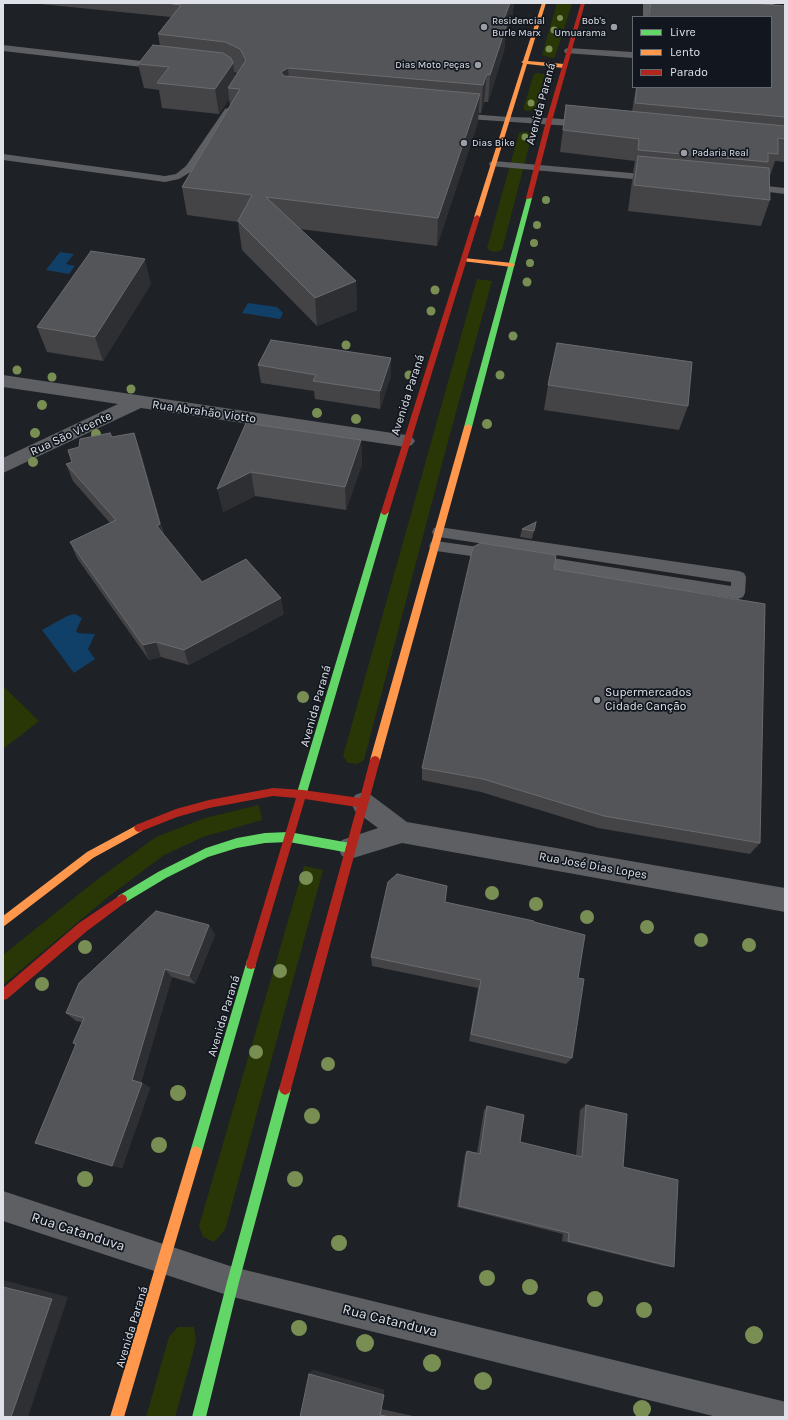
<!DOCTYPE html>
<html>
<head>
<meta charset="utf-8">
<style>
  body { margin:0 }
  #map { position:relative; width:788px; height:1420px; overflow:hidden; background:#1e2126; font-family:Karla,sans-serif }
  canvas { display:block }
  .frame { position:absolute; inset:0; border:4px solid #dee2e8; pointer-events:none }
  .legend { position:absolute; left:632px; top:16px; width:140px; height:72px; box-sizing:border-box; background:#12171f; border:1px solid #64686f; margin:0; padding:5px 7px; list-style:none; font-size:12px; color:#dee2e8 }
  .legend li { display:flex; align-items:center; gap:8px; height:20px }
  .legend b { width:20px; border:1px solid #64686f }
</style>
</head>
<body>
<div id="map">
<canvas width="788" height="1420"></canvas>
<div class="frame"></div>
<ul class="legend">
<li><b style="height:5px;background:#63d668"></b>Livre</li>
<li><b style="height:5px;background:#ff974d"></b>Lento</li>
<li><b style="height:5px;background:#b3261e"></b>Parado</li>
</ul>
</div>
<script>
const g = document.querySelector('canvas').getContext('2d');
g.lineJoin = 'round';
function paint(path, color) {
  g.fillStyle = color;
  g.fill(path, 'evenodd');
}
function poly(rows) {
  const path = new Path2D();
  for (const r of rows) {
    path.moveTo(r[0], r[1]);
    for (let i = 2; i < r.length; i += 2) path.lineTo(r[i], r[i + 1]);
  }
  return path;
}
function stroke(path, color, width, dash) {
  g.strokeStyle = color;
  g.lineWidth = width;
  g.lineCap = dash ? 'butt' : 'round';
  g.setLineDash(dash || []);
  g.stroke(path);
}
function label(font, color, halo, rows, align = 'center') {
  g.font = font + ' Karla,sans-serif';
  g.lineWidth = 3.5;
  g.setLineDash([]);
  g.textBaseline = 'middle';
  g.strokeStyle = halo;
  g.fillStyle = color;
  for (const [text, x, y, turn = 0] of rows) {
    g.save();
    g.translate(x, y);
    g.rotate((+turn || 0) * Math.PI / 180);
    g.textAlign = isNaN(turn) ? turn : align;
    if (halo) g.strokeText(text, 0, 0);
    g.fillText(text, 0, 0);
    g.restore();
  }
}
const green = poly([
  [557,3,572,4,555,57,552,58,542,55],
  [537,73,544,74,546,76,535,110,527,111,523,109,534,74],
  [523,132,528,132,532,135,502,250,496,252,490,251,487,248,519,133],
  [477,279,492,281,447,445,364,760,357,764,348,763,343,756],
  [3,686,39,721,3,749],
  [259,805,262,820,203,837,164,855,108,897,3,985,3,955,94,882,156,837,205,818],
  [304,866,323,870,225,1230,214,1242,203,1237,199,1226],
  [178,1327,194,1327,196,1342,175,1417,146,1417,169,1337]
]);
const water = poly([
  [60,252,74,254,66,264,75,266,69,274,46,270],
  [248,303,277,307,283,313,280,319,242,313],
  [75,614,82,618,76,631,78,633,95,634,88,649,95,659,74,673,42,630,67,616]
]);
const lane = poly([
  [643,3,651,3,651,17,643,17,643,3],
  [3,45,159,63,164,66,159,69,3,51,3,45],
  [568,48,633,52,633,58,565,53,564,51,565,49,568,48],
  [228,108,233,111,194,170,179,179,165,182,3,160,3,154,165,176,176,174,186,166,225,109,228,108],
  [457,113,508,117,549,118,585,121,590,124,585,127,454,118,452,116,457,113],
  [494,161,654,175,659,178,654,181,490,166,489,164,490,162,494,161],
  [748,184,785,188,785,194,744,189,743,187,744,185,748,184],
  [439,527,739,571,744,573,746,577,745,593,743,597,738,599,533,567,528,565,526,561,528,557,533,555,731,586,731,582,439,537,434,536,432,532,434,528,439,527],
  [436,541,492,549,497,550,499,554,497,558,492,559,436,551,431,550,429,546,431,542,436,541]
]);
const street = poly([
  [3,375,406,435,412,437,415,441,412,445,406,447,141,408,3,473,3,458,118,404,3,387,3,375],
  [363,792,371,795,407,822,785,888,785,912,402,843,350,859,342,856,338,848,342,840,378,828,355,811,351,803,355,795,363,792],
  [3,1191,233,1267,782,1401,785,1402,785,1417,717,1417,233,1297,3,1221,3,1191]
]);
const fast = poly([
  [527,197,532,198,472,427,468,430,464,427,527,197],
  [385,509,389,512,306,796,304,799,301,800,298,799,296,796,381,512,385,509],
  [289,832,350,843,353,845,355,848,353,851,350,853,289,842,265,843,237,848,208,857,166,878,126,902,122,904,118,902,117,899,118,896,158,872,206,848,237,838,265,833,289,832],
  [251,959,255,960,256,964,202,1152,200,1156,196,1158,192,1156,190,1152,246,964,247,960,251,959],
  [285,1083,289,1085,291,1089,239,1282,206,1417,192,1417,227,1282,279,1089,281,1085,285,1083]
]);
const slow = poly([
  [542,3,546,3,528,61,564,64,567,66,564,68,527,64,480,217,475,218,474,217,523,63,521,62,523,61,542,3],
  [760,3,768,3,785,8,785,10,760,3],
  [464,258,512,263,515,265,512,267,462,261,461,260,464,258],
  [468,424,472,427,380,760,378,763,375,764,372,763,370,760,464,427,468,424],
  [139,824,142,825,144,828,142,831,93,858,3,927,3,916,87,852,139,824],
  [196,1146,200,1148,202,1152,124,1417,110,1417,190,1152,192,1148,196,1146]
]);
const jam = poly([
  [581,3,585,3,552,121,532,198,527,199,526,198,546,121,581,3],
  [477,215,480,217,389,512,385,515,382,514,381,512,474,217,477,215],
  [375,756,378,757,380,760,291,1089,289,1093,285,1095,281,1093,279,1089,357,807,305,799,256,964,255,968,251,969,247,968,246,964,296,798,273,796,209,808,177,817,139,832,136,831,134,828,136,825,176,809,209,800,273,788,303,790,360,798,370,760,372,757,375,756],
  [122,894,126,896,127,899,126,902,87,931,7,999,3,1000,3,988,79,923,122,894]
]);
const trees = [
  [560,18,3],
  [554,30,3.5],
  [549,49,3.5],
  [531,103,3.5],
  [525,137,3.5],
  [546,200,4],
  [537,225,4],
  [534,243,4],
  [530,263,4],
  [527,282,4.5],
  [435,290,4.5],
  [431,311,4.5],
  [513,336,4.5],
  [346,345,4.5],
  [17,370,4.5],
  [409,375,4.5],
  [500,375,4.5],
  [52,377,4.5],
  [131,389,4.5],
  [42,405,5],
  [317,413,5],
  [356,419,5],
  [487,424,5],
  [35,433,5],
  [96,434,5],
  [33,462,5],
  [303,697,6],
  [306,878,7],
  [492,893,7],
  [536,904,7],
  [587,917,7],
  [647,927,7],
  [701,940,7],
  [749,945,7],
  [85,947,7],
  [280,971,7],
  [42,984,7],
  [256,1052,7],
  [328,1064,7],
  [178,1093,8],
  [312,1116,8],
  [159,1145,8],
  [85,1179,8],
  [295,1179,8],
  [339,1243,8],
  [487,1278,8],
  [530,1287,8],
  [595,1299,8],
  [644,1310,8],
  [299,1328,8],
  [754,1335,9],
  [365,1343,9],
  [432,1363,9],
  [483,1381,9],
  [642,1409,9]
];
const wall = poly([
  [30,3,514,3,512,17,506,33,504,51,488,102,484,102,481,113,478,113,478,122,437,246,300,229,356,281,357,310,317,326,242,250,238,222,187,215,182,187,230,106,229,99,219,114,162,108,159,90,144,88,138,64,160,46,158,34,171,17],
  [234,72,237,73,235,77],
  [651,3,785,6,785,162,775,161,770,176,770,200,761,226,628,211,632,181,634,172,633,172,635,161,560,152,566,105,632,111,636,87,771,87,771,17,648,17],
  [151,284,103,361,47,352,37,327],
  [391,358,391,375,380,409,315,399,314,391,261,383,258,365],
  [548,385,688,406,679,430,544,410],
  [246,423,361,440,362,464,346,510,255,496,223,512],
  [112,437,140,450,164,535,202,582,284,614,189,665,161,657,149,660,77,558,70,542,110,523,73,481,66,464,72,462],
  [536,522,532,539,520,537,522,529],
  [554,569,760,843,750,854,598,828,481,792,422,780,422,768],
  [445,902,534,922,578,978,572,1058,566,1064,469,1041,478,988,372,966,371,957],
  [209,925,215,935,195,984,172,977,141,1082,150,1088,122,1168,35,1143,76,1045,73,1043,82,1022,76,1021,66,1013],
  [586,1105,623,1167,674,1267,664,1266,562,1241,563,1234,457,1207,465,1154,467,1151,477,1153,484,1110,487,1106,520,1142,576,1156,580,1110],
  [313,1370,384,1390,381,1409,418,1417,300,1417,309,1374]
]);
const shadedWall = poly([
  [510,3,514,3,512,17,506,33,504,51,488,102,490,75,502,24],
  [233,63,236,88,228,88,229,99,219,114,215,89],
  [288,68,290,96,281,72],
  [487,74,484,102,481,113,483,85],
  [480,94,478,122,437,246,438,218],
  [145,259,151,284,103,361,95,337],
  [356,281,357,310,317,326,315,298],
  [391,358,391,375,380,409,380,391],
  [134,433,140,450,165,541,157,526],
  [361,440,362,464,346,510,345,487],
  [251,472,255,496,223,512,217,489],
  [281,598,284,614,189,665,184,650],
  [156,642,161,657,149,660,143,645],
  [209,925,215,935,195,984,189,976],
  [165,969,172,977,140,1085,132,1080],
  [142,1083,150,1088,122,1168,112,1166],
  [3,1280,68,1297,28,1417,11,1417],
  [313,1370,384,1390,384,1395,309,1374]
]);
const building = poly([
  [173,3,510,3,502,24,507,24,490,75,487,74,483,85,288,68,281,72,284,76,480,94,438,218,266,197,356,281,315,298,238,221,252,195,182,187,240,89,228,88,246,60,240,49,225,42,158,34,181,5,172,4,173,3],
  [651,3,753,3,785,6,785,117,635,103,637,87,771,87,771,17,649,17,651,3],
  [153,45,223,53,231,58,233,63,215,89,157,83,169,67,138,64,153,45],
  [566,105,785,126,785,139,778,138,778,154,768,153,768,162,638,150,639,139,563,130,566,105],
  [638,156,769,168,770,200,634,185,638,156],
  [91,251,145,259,95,337,37,327,91,251],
  [271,340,391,358,380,391,313,381,316,375,258,365,271,340],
  [557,343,692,362,688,406,548,385,557,343],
  [246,423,361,440,345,487,251,472,217,489,246,423],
  [110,433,112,437,134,433,160,524,157,526,202,582,246,559,281,598,184,650,156,642,143,645,70,542,116,520,66,464,72,462,68,450,79,447,80,439,110,433],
  [536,522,534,531,522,529,536,522],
  [481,543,556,555,554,569,765,604,760,843,604,816,483,779,422,768,473,547,481,543],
  [397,874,447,886,445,902,534,921,534,922,585,935,578,978,584,979,572,1058,471,1034,481,980,371,957,388,882,397,874],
  [156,911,209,925,189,976,165,969,132,1080,142,1083,112,1166,35,1143,76,1044,73,1043,84,1018,66,1013,79,983,156,911],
  [586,1105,627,1114,623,1167,678,1180,674,1267,568,1241,569,1233,459,1206,467,1151,480,1154,487,1106,524,1115,520,1142,582,1157,586,1105],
  [3,1287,52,1299,11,1417,3,1417,3,1287],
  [309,1374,384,1395,380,1415,390,1417,300,1417,309,1374]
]);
const markers = [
  [484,27,4,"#9b9ea4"],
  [614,27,4,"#9b9ea4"],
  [478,65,4,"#9b9ea4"],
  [464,143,4,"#9b9ea4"],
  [684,153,4,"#9b9ea4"],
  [597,700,4,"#9b9ea4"]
];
const farPoinames = [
  ["Residencial",492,21],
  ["Burle Marx",492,33],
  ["Bob's",606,21,"right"],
  ["Umuarama",606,33,"right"],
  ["Dias Moto Peças",470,65,"right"],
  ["Dias Bike",472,143],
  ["Padaria Real",692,153]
];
const streetNames = [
  ["Avenida Paraná",541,104,-75],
  ["Avenida Paraná",408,395,-72],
  ["Rua Abrahão Viotto",204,412,8],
  ["Rua São Vicente",71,434,-25],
  ["Avenida Paraná",316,706,-74],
  ["Rua José Dias Lopes",593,866,10],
  ["Avenida Paraná",224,1016,-73],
  ["Avenida Paraná",132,1327,-73]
];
const poiNames = [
  ["Supermercados",605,693],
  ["Cidade Canção",605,707]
];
const nearStreetnames = [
  ["Rua Catanduva",78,1232,18],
  ["Rua Catanduva",390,1321,14]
];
paint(green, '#293707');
paint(water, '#103f68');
paint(lane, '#5d5f62');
paint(street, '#5d5f62');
paint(fast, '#63d668');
paint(slow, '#ff974d');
paint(jam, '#b3261e');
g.fillStyle = '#798e53';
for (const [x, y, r] of trees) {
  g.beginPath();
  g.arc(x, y, r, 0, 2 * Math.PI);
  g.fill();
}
paint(wall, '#444447');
paint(shadedWall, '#2e2f33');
paint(building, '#545558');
stroke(building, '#6a6b6f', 1);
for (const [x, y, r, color] of markers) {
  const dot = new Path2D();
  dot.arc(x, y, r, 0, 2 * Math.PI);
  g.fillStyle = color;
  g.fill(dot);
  stroke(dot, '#12171f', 1.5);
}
label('10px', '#dee2e8', '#12171f', farPoinames, 'left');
label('12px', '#dee2e8', '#12171f', streetNames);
label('12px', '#dee2e8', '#12171f', poiNames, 'left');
label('14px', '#dee2e8', '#12171f', nearStreetnames);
</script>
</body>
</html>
